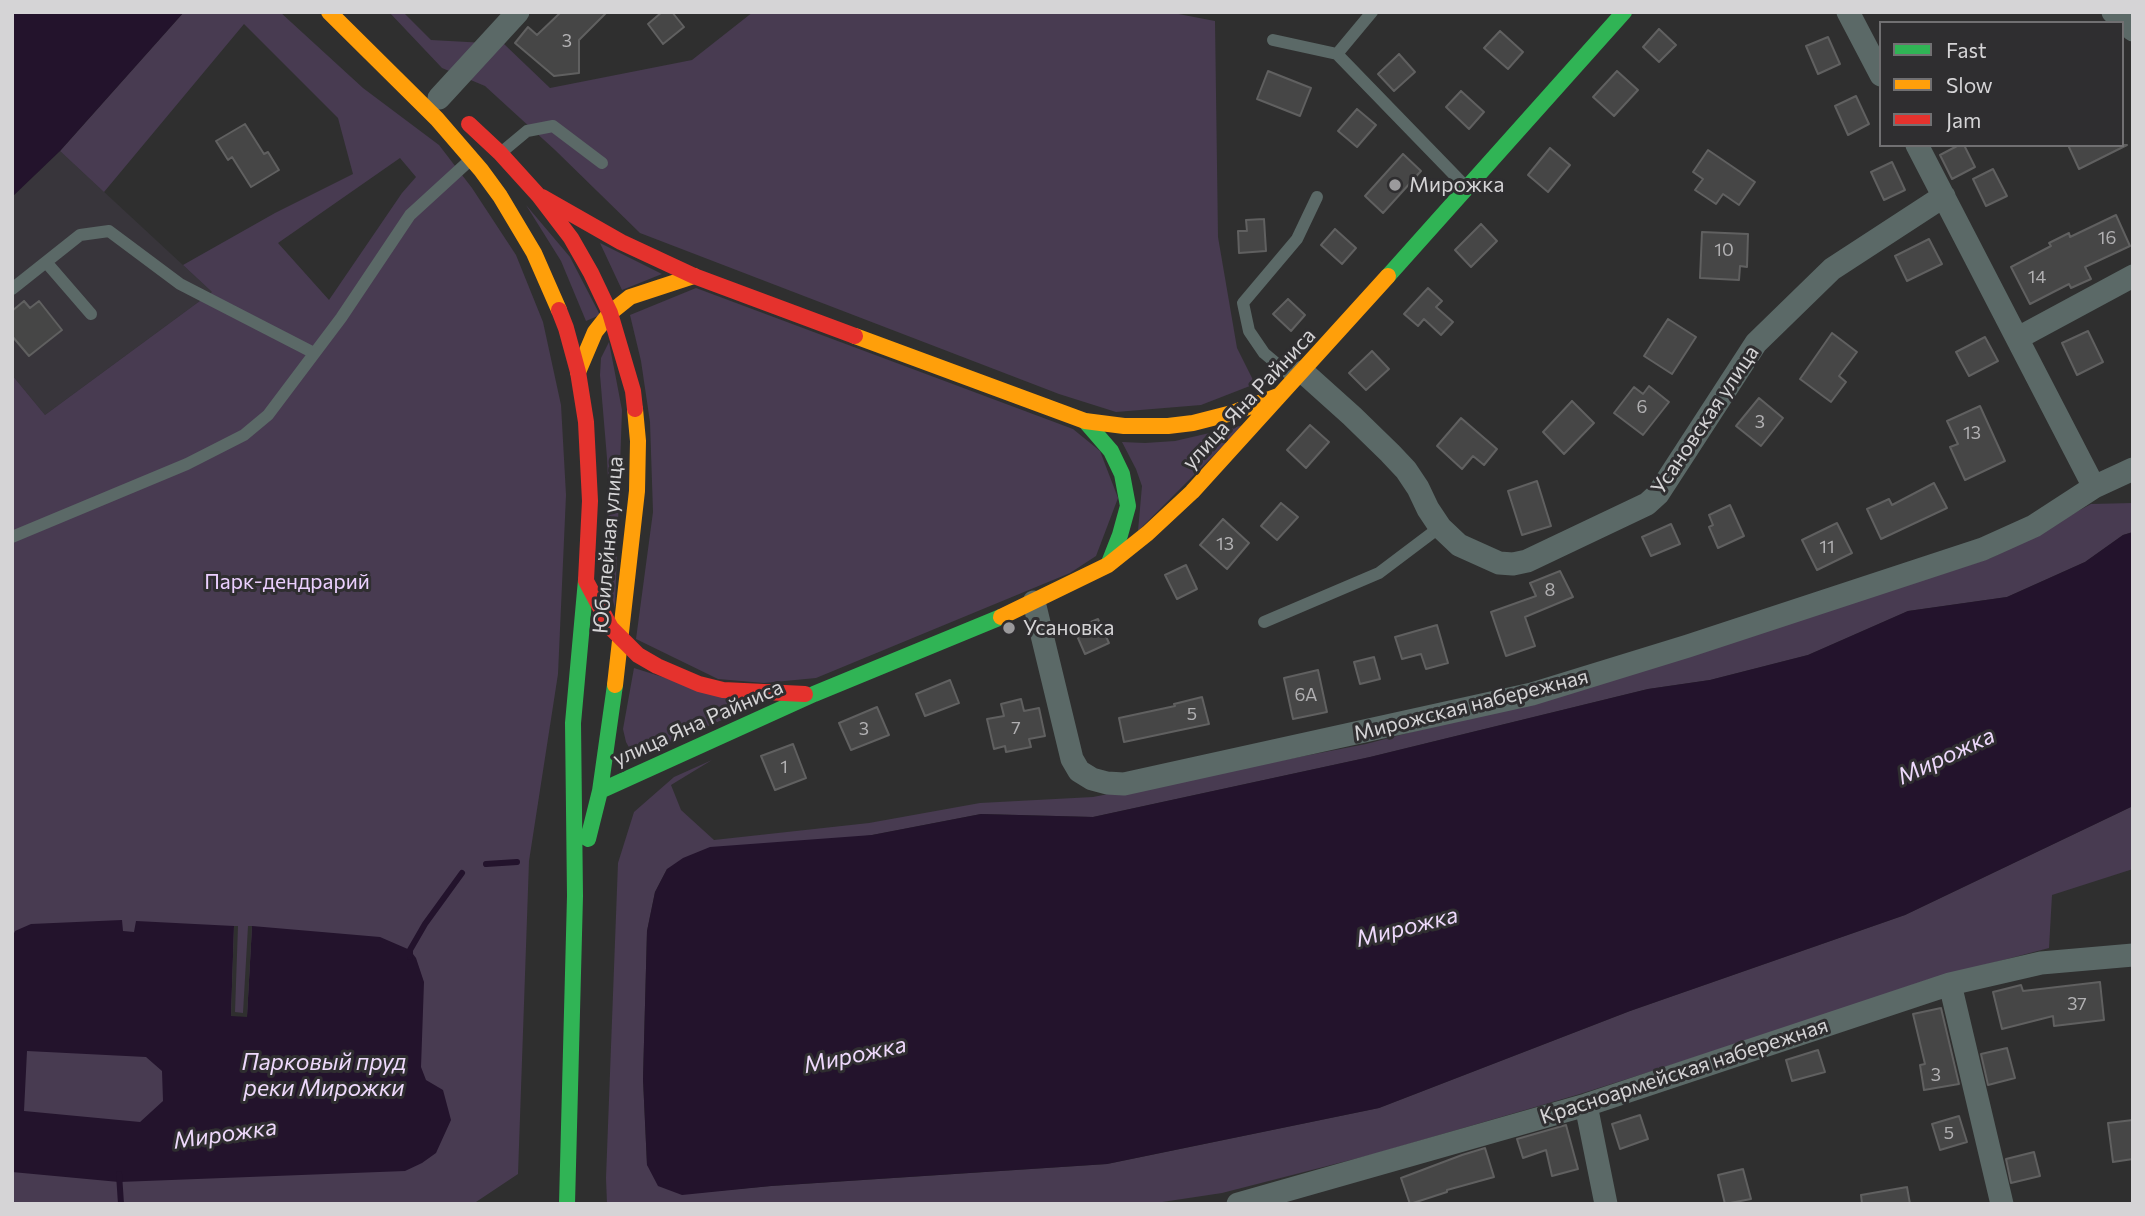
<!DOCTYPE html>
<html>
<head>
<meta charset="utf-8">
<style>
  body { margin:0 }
  #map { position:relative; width:2145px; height:1216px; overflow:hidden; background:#2f2f2f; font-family:Commissioner,sans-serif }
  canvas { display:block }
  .frame { position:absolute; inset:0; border:14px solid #d5d4d6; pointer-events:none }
  .legend { position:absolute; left:1879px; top:21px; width:245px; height:126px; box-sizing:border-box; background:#2f2e30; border:2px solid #717072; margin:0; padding:9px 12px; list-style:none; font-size:21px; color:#d5d4d6 }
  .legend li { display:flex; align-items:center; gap:14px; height:35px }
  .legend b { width:35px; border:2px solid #717072 }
</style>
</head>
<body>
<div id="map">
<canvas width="2145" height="1216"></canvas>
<div class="frame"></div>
<ul class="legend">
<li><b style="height:9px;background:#30b455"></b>Fast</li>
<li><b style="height:9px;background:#ff9f0a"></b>Slow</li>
<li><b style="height:9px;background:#e5322d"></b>Jam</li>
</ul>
</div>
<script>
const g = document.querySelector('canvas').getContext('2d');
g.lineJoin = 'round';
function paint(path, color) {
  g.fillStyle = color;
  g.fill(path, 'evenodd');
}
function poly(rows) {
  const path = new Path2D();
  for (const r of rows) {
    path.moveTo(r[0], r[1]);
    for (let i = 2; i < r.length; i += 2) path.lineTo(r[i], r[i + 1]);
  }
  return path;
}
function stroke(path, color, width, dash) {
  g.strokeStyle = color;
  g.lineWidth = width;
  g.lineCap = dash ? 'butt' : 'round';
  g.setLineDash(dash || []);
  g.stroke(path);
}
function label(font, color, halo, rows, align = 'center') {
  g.font = font + ' Commissioner,sans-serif';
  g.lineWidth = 6;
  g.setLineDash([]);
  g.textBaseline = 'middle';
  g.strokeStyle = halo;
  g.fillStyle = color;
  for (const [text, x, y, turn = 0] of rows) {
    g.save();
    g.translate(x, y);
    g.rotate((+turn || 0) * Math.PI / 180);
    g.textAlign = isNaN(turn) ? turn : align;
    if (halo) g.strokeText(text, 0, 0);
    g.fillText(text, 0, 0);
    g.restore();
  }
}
const built = poly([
  [60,151,212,292,45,415,12,375,12,197]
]);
const green = poly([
  [184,12,280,12,363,88,439,145,472,188,516,255,543,322,561,405,566,495,558,674,529,861,518,1174,473,1204,12,1204,12,375,45,415,212,292,183,265,275,213,353,174,338,118,244,24,104,192,60,151],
  [400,158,416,177,402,193,329,300,278,243],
  [389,12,403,12,431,40,504,44,550,88,692,60,753,12,1168,12,1215,21,1218,237,1237,348,1255,384,1201,405,1116,412,1059,394,640,233,555,150,485,86,442,68],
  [526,205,570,257,600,315,586,321,561,261],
  [600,243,662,274,622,290],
  [696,288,1073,429,1100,451,1118,498,1096,556,1070,573,816,678,764,683,718,679,636,639,653,512,650,422,641,361,630,315],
  [609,342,622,410,615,608,605,572,609,501,607,458,600,375,601,358],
  [1244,425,1138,531,1142,486,1136,469,1122,442,1145,443,1175,441],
  [2133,503,2133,532,2123,535,2085,562,2007,597,1908,611,1808,655,1710,680,1648,689,1370,757,1093,817,981,814,872,835,667,869,655,892,647,931,643,1079,647,1165,682,1194,771,1186,1107,1164,1379,1108,1630,1011,1905,915,2133,806,2133,869,2052,895,2049,948,1927,980,1759,1037,1580,1094,1374,1154,1222,1193,1149,1204,607,1204,606,1178,618,863,634,812,674,777,712,760,671,785,681,810,714,840,869,823,980,803,1093,797,1366,744,1630,675,1991,558,2091,504],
  [634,668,755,706,638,756,631,751,626,742,623,729]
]);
const water = poly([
  [12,12,184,12,60,151,12,197],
  [2133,532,2133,806,1905,915,1630,1011,1379,1108,1107,1164,771,1186,682,1195,658,1186,647,1165,643,1079,647,931,655,892,667,869,683,858,710,847,872,835,981,814,1093,817,1370,757,1648,689,1710,680,1808,655,1908,611,2007,597,2085,562,2123,535],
  [122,920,123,931,134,932,136,921,234,926,231,1016,247,1016,252,926,380,937,410,950,416,958,424,982,421,1067,426,1080,443,1090,451,1120,436,1153,422,1163,405,1171,119,1182,12,1172,12,938,15,931,31,924],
  [27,1051,146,1057,162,1071,163,1101,140,1122,24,1111]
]);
const pier = poly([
  [234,926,238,926,235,1012,243,1013,248,926,252,926,247,1017,231,1016]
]);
const stream = poly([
  [486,864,517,862],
  [410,957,410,950,425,924,462,873],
  [119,1174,121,1204]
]);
const building = poly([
  [561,12,607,12,579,40,579,73,554,76,515,43,528,27,537,35,561,12],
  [662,12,672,12,684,27,663,44,648,24,662,12],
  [1659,29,1676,45,1659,62,1643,47,1659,29],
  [1500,31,1523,52,1508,69,1484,48,1500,31],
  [1828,37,1840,64,1818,74,1806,46,1828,37],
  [1399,54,1415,72,1394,91,1378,74,1399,54],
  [1268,71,1311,88,1300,116,1257,99,1268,71],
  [1617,71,1638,90,1614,116,1593,97,1617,71],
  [1461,91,1484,112,1469,129,1446,107,1461,91],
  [1856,96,1869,124,1848,135,1835,106,1856,96],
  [1357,109,1376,125,1357,147,1338,131,1357,109],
  [245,124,264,154,268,152,279,170,251,187,232,157,228,160,216,141,245,124],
  [1959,145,1964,145,1975,167,1952,179,1940,155,1959,145],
  [2068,145,2127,145,2079,169,2068,145],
  [1550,148,1570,165,1548,192,1528,175,1550,148],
  [1708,150,1755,182,1739,205,1723,194,1716,204,1695,190,1703,179,1693,172,1708,150],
  [1403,154,1421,171,1383,213,1365,196,1403,154],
  [1892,162,1905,190,1884,200,1871,172,1892,162],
  [1993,169,2007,196,1986,206,1973,179,1993,169],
  [2116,215,2130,246,2085,267,2091,279,2071,288,2069,284,2030,304,2011,267,2051,246,2049,243,2069,233,2070,237,2116,215],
  [1264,219,1266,251,1239,253,1238,231,1247,231,1246,220,1264,219],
  [1481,224,1497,241,1471,267,1455,250,1481,224],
  [1335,229,1356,248,1342,264,1321,245,1335,229],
  [1702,232,1748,234,1747,267,1740,266,1739,280,1700,278,1702,232],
  [1929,239,1942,264,1907,281,1895,256,1929,239],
  [1428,288,1442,301,1436,307,1453,322,1441,335,1424,319,1418,326,1404,314,1428,288],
  [1288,299,1305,315,1291,331,1273,314,1288,299],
  [24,301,30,308,39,301,62,330,29,356,12,336,12,311,24,301],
  [1668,319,1696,337,1672,374,1644,356,1668,319],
  [2088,331,2103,362,2077,375,2062,343,2088,331],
  [1832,333,1857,352,1839,376,1846,382,1831,402,1800,379,1832,333],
  [1985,337,1998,361,1969,376,1956,352,1985,337],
  [1372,351,1389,369,1366,390,1349,373,1372,351],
  [1649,386,1669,402,1643,435,1614,413,1634,387,1643,394,1649,386],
  [1759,398,1783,418,1761,446,1736,426,1759,398],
  [1572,401,1594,423,1564,454,1543,432,1572,401],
  [1980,406,2005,461,1965,480,1950,447,1958,444,1947,421,1980,406],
  [1461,418,1497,449,1484,465,1473,456,1462,469,1437,446,1461,418],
  [1310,425,1329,442,1306,468,1287,450,1310,425],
  [1537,481,1551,526,1522,535,1508,491,1537,481],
  [1934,483,1947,508,1881,539,1867,509,1889,499,1892,505,1934,483],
  [1281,503,1298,517,1277,540,1261,526,1281,503],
  [1730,505,1744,536,1718,548,1709,527,1713,525,1709,515,1730,505],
  [1223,519,1249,543,1227,569,1200,545,1223,519],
  [1837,523,1852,553,1817,570,1802,540,1837,523],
  [1671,524,1680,544,1651,556,1642,537,1671,524],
  [1186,565,1197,589,1177,599,1165,575,1186,565],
  [1560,571,1573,597,1525,617,1535,646,1506,656,1491,612,1536,596,1530,583,1560,571],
  [1098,619,1109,643,1085,654,1074,629,1098,619],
  [1437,625,1448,663,1426,669,1421,654,1402,659,1395,637,1437,625],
  [1374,657,1380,679,1360,684,1354,662,1374,657],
  [1318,670,1327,712,1293,719,1284,678,1318,670],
  [950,680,959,703,925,716,916,694,950,680],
  [1202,697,1209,724,1124,742,1119,718,1175,706,1174,704,1202,697],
  [1021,699,1024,711,1039,708,1045,736,1029,739,1031,747,1006,752,1005,746,994,749,987,719,1004,716,1001,704,1021,699],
  [877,707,889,735,851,750,839,723,877,707],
  [793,744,806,778,775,790,761,756,793,744],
  [2100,982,2104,1020,2054,1026,2053,1016,2002,1029,1993,992,2021,985,2023,991,2100,982],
  [1941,1008,1959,1084,1924,1090,1920,1065,1925,1064,1913,1014,1941,1008],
  [2007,1048,2015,1078,1988,1085,1981,1054,2007,1048],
  [1818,1050,1825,1072,1792,1081,1786,1060,1818,1050],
  [1640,1115,1648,1139,1620,1149,1612,1124,1640,1115],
  [1959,1116,1967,1142,1940,1150,1932,1124,1959,1116],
  [2133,1120,2133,1159,2113,1162,2108,1123,2133,1120],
  [1566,1125,1578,1169,1552,1176,1546,1150,1523,1158,1517,1139,1566,1125],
  [1485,1148,1494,1177,1447,1190,1447,1192,1410,1204,1401,1178,1462,1155,1485,1148],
  [2034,1152,2040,1176,2011,1183,2006,1159,2034,1152],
  [1743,1169,1751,1199,1725,1204,1718,1175,1743,1169],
  [1907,1187,1910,1204,1862,1204,1861,1195,1907,1187]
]);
const lane = poly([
  [1372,12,1337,54,1467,188],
  [1273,40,1337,54],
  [503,151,527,131,553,126,602,163],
  [46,262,91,314],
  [12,289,80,235,109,231,180,284,314,353],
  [1296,380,1264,353,1249,331,1243,303,1297,239,1317,197],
  [12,537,187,464,244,435,268,415,341,318,410,215,469,161],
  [1264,622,1379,573,1440,527]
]);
const street = poly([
  [1848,12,1881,75],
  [2113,12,2133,30],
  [439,98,518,12],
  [1917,145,2094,487],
  [2018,338,2133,276],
  [1303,372,1352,416,1390,453,1406,470,1418,488,1428,509,1440,527,1459,545,1499,563,1513,564,1527,561,1647,504,1658,494,1756,343,1832,269,1944,196],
  [1034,602,1072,759,1079,771,1092,779,1107,783,1124,784,1532,694,1688,646,1983,549,2034,526,2094,487,2133,469],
  [1950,984,2002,1204],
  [1586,1105,1606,1204],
  [1238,1204,1586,1105,1950,984,2041,963,2133,955]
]);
const fast = poly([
  [1388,276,1624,12],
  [1085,421,1111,451,1122,474,1128,506,1120,535,1109,563],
  [600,791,814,694,1001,617],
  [588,839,600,791,615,685],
  [567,1204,575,896,573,723,586,580]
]);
const slow = poly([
  [329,12,437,119,481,170,500,196,534,253,559,310],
  [855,336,1085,421,1124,426,1168,426,1193,423,1232,413,1278,396],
  [578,372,595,332,610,313,630,297,694,276],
  [1001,617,1108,565,1148,533,1192,492,1388,276],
  [615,685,637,491,638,441,635,409]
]);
const jam = poly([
  [469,124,500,153,539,196,571,238,591,273,610,313,633,391,635,409],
  [542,197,621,242,694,276,855,336],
  [559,310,566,328,578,372,586,422,590,501,586,580],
  [586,581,611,628,638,655,657,666,699,684,723,690,805,694]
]);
const markers = [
  [1395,185,7,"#9b9a9c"],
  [1009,628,7,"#9b9a9c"]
];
const numberNames = [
  ["3",567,41],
  ["16",2107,238],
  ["10",1724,250],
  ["14",2037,277],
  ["6",1642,407],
  ["3",1760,422],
  ["13",1972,433],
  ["13",1225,544],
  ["11",1827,547],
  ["8",1550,590],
  ["6А",1306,695],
  ["5",1192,714],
  ["7",1016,728],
  ["3",864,729],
  ["1",784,767],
  ["37",2077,1004],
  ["3",1936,1075],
  ["5",1949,1133]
];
const poiNames = [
  ["Мирожка",1409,185],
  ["Усановка",1023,628]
];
const streetNames = [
  ["улица Яна Райниса",1249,399,-47],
  ["Усановская улица",1705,420,-56],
  ["Юбилейная улица",608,545,-85],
  ["Мирожская набережная",1471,705,-14],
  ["улица Яна Райниса",698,723,-24],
  ["Красноармейская набережная",1684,1071,-18]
];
const parkNames = [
  ["Парк-дендрарий",287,582]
];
const waterNames = [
  ["Мирожка",1946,756,-25],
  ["Мирожка",1407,927,-14],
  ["Мирожка",855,1055,-12],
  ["Парковый пруд",324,1062],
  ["реки Мирожки",324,1088],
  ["Мирожка",225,1134,-8]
];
paint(built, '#38353b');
paint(green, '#483b51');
paint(water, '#23132c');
paint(pier, '#2f2f2f');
stroke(stream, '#23132c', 6);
paint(building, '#464646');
stroke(building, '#606060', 2);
stroke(lane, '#5b6967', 12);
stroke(street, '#5b6967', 23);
stroke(fast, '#30b455', 16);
stroke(slow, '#ff9f0a', 16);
stroke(jam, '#e5322d', 16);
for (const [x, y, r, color] of markers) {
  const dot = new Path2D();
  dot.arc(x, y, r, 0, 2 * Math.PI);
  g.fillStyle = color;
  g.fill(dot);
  stroke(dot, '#2f2e30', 2.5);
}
label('18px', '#b1b0b2', null, numberNames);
label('21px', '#d5d4d6', '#2f2e30', poiNames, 'left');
label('21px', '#d5d4d6', '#2f2e30', streetNames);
label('21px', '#ebcffe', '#2f2e30', parkNames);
label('italic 23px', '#eed9fc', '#2f2e30', waterNames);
</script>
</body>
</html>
